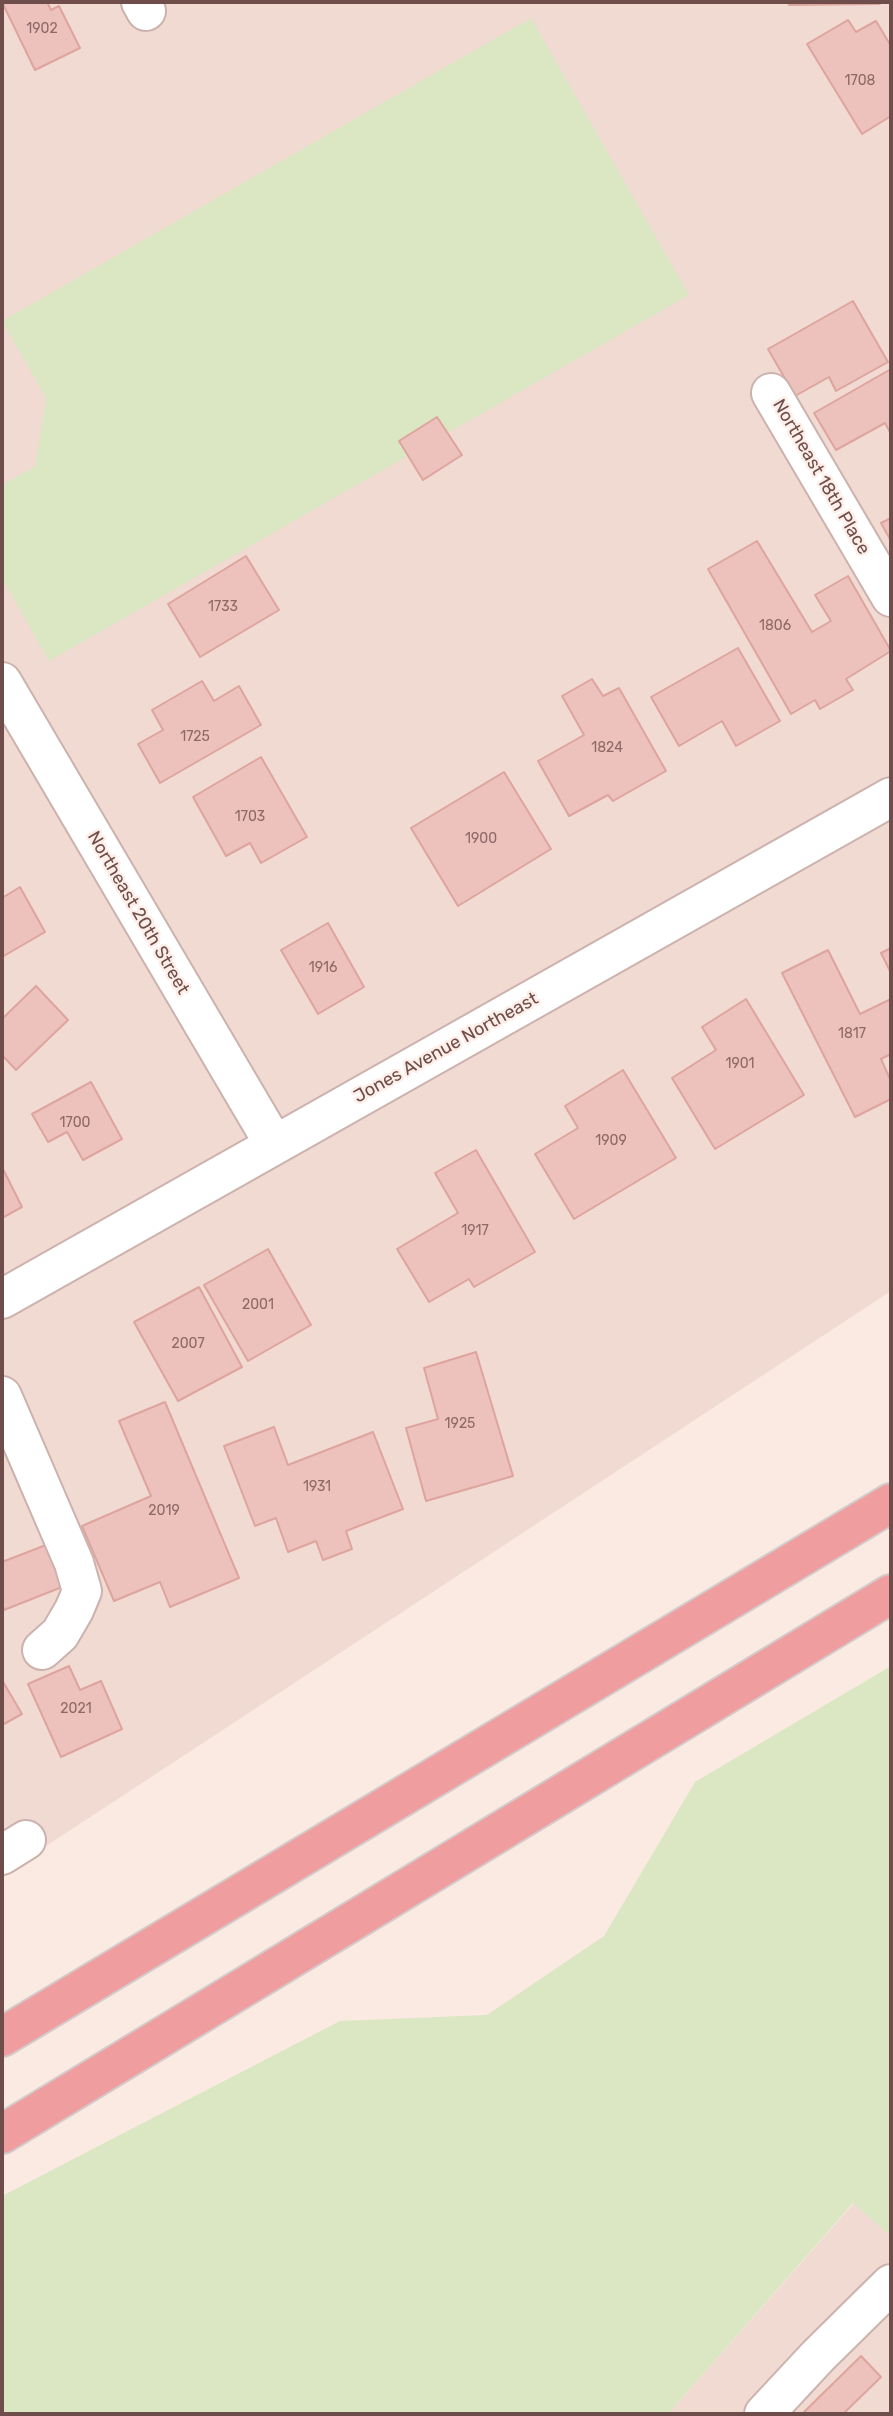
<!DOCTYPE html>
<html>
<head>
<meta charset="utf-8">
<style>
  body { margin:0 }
  #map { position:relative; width:893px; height:2416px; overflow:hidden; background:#faeae2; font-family:Rubik,sans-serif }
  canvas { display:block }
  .frame { position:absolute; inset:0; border:4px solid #6f4d4b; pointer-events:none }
</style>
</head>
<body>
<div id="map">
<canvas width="893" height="2416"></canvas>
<div class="frame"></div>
</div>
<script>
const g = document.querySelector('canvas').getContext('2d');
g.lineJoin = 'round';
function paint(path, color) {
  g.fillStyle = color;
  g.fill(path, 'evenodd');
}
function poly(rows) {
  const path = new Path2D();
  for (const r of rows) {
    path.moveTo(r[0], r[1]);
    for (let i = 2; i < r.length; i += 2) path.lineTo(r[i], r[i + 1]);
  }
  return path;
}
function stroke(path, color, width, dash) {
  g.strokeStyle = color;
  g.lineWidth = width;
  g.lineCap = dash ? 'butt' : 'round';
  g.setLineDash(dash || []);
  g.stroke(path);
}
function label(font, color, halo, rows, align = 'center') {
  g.font = font + ' Rubik,sans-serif';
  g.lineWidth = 5;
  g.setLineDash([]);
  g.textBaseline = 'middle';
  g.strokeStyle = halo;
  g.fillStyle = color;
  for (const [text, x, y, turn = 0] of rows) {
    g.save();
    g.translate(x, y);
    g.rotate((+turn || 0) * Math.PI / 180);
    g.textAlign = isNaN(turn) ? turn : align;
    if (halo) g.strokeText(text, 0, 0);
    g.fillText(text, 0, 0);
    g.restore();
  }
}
const residential = poly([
  [2,2,891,2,891,1291,2,1875],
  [854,2203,891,2236,891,2414,668,2414]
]);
const green = poly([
  [531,18,689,295,49,661,2,579,2,485,35,466,46,398,2,321],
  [891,1666,891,2236,853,2203,668,2414,2,2414,2,2196,340,2021,487,2015,604,1936,695,1782]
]);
const building = poly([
  [2,2,47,2,51,10,59,6,80,48,35,70,2,2],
  [789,2,880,2,880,4,789,5,789,2],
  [848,20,856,32,876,21,891,46,891,116,862,134,807,44,848,20],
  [853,301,888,362,836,391,829,377,795,396,768,349,853,301],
  [891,369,891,434,885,423,836,450,814,413,891,369],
  [437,417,462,455,423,480,399,441,437,417],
  [891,518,891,541,881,523,891,518],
  [757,541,812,632,831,621,815,595,848,576,891,651,846,679,853,690,820,709,815,700,791,714,708,569,757,541],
  [246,556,279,610,200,657,168,604,246,556],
  [738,648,780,721,736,746,722,721,679,746,651,697,738,648],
  [592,679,603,696,619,688,666,771,613,801,608,795,569,816,538,761,584,735,562,696,592,679],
  [202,681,214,701,239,686,261,725,160,783,138,744,163,730,152,710,202,681],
  [261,757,307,837,261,863,250,843,226,856,193,797,261,757],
  [504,772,551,849,458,906,411,828,504,772],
  [20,887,45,932,2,957,2,898,20,887],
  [328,923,364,987,318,1014,281,950,328,923],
  [891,948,891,973,881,953,891,948],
  [828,950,860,1014,891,999,891,1054,881,1059,891,1081,891,1099,855,1117,782,973,828,950],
  [36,986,68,1020,16,1070,2,1055,2,1019,36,986],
  [746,999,804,1095,715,1149,672,1078,716,1050,702,1027,746,999],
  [623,1070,676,1158,574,1219,535,1154,578,1128,565,1106,623,1070],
  [91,1082,122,1139,83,1160,67,1132,48,1142,32,1114,91,1082],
  [476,1150,535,1252,474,1287,469,1279,429,1302,397,1249,458,1213,435,1173,476,1150],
  [2,1167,22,1207,2,1218,2,1167],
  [268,1249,311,1325,248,1361,204,1285,268,1249],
  [199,1287,242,1367,178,1401,134,1322,199,1287],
  [476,1352,513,1476,426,1501,406,1428,438,1419,424,1368,476,1352],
  [165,1402,239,1578,170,1607,160,1582,114,1601,82,1526,151,1496,119,1421,165,1402],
  [274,1427,288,1465,373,1432,403,1509,346,1531,352,1549,323,1560,316,1541,288,1552,276,1518,255,1526,224,1446,274,1427],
  [46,1545,62,1587,4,1610,2,1605,2,1562,46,1545],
  [69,1666,80,1690,101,1681,122,1729,61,1757,28,1684,69,1666],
  [2,1680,22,1714,2,1725,2,1680],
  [861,2356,881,2377,843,2414,802,2414,861,2356]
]);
const minor = poly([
  [141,2,146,11],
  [771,393,891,597],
  [2,682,274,1144],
  [2,1299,891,797],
  [2,1396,74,1563,82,1591,74,1610,60,1634,42,1650],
  [2,1855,26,1840],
  [764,2414,818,2356,891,2284]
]);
const highway = poly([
  [2,2037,891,1503],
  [2,2134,891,1594]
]);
const numberNames = [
  ["1902",42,29],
  ["1708",860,81],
  ["1733",223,607],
  ["1806",775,626],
  ["1725",195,737],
  ["1824",607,748],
  ["1703",250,817],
  ["1900",481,839],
  ["1916",323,968],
  ["1817",852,1034],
  ["1901",740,1064],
  ["1700",75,1123],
  ["1909",611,1141],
  ["1917",475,1231],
  ["2001",258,1305],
  ["2007",188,1344],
  ["1925",460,1424],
  ["1931",317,1487],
  ["2019",164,1511],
  ["2021",76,1709]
];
const streetNames = [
  ["Northeast 18th Place",821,477,60],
  ["Northeast 20th Street",138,913,60],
  ["Jones Avenue Northeast",446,1048,-29]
];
paint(residential, '#f1dad1');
paint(green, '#dbe6c2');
paint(building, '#edc1bc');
stroke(building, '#dea49e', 2);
stroke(minor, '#ccb2ad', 42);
stroke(highway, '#d4cac9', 42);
stroke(minor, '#fff', 38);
stroke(highway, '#f09da0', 38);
label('14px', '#8e6a67', null, numberNames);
label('18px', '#6f4d4b', '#fdefe8', streetNames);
</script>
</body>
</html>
